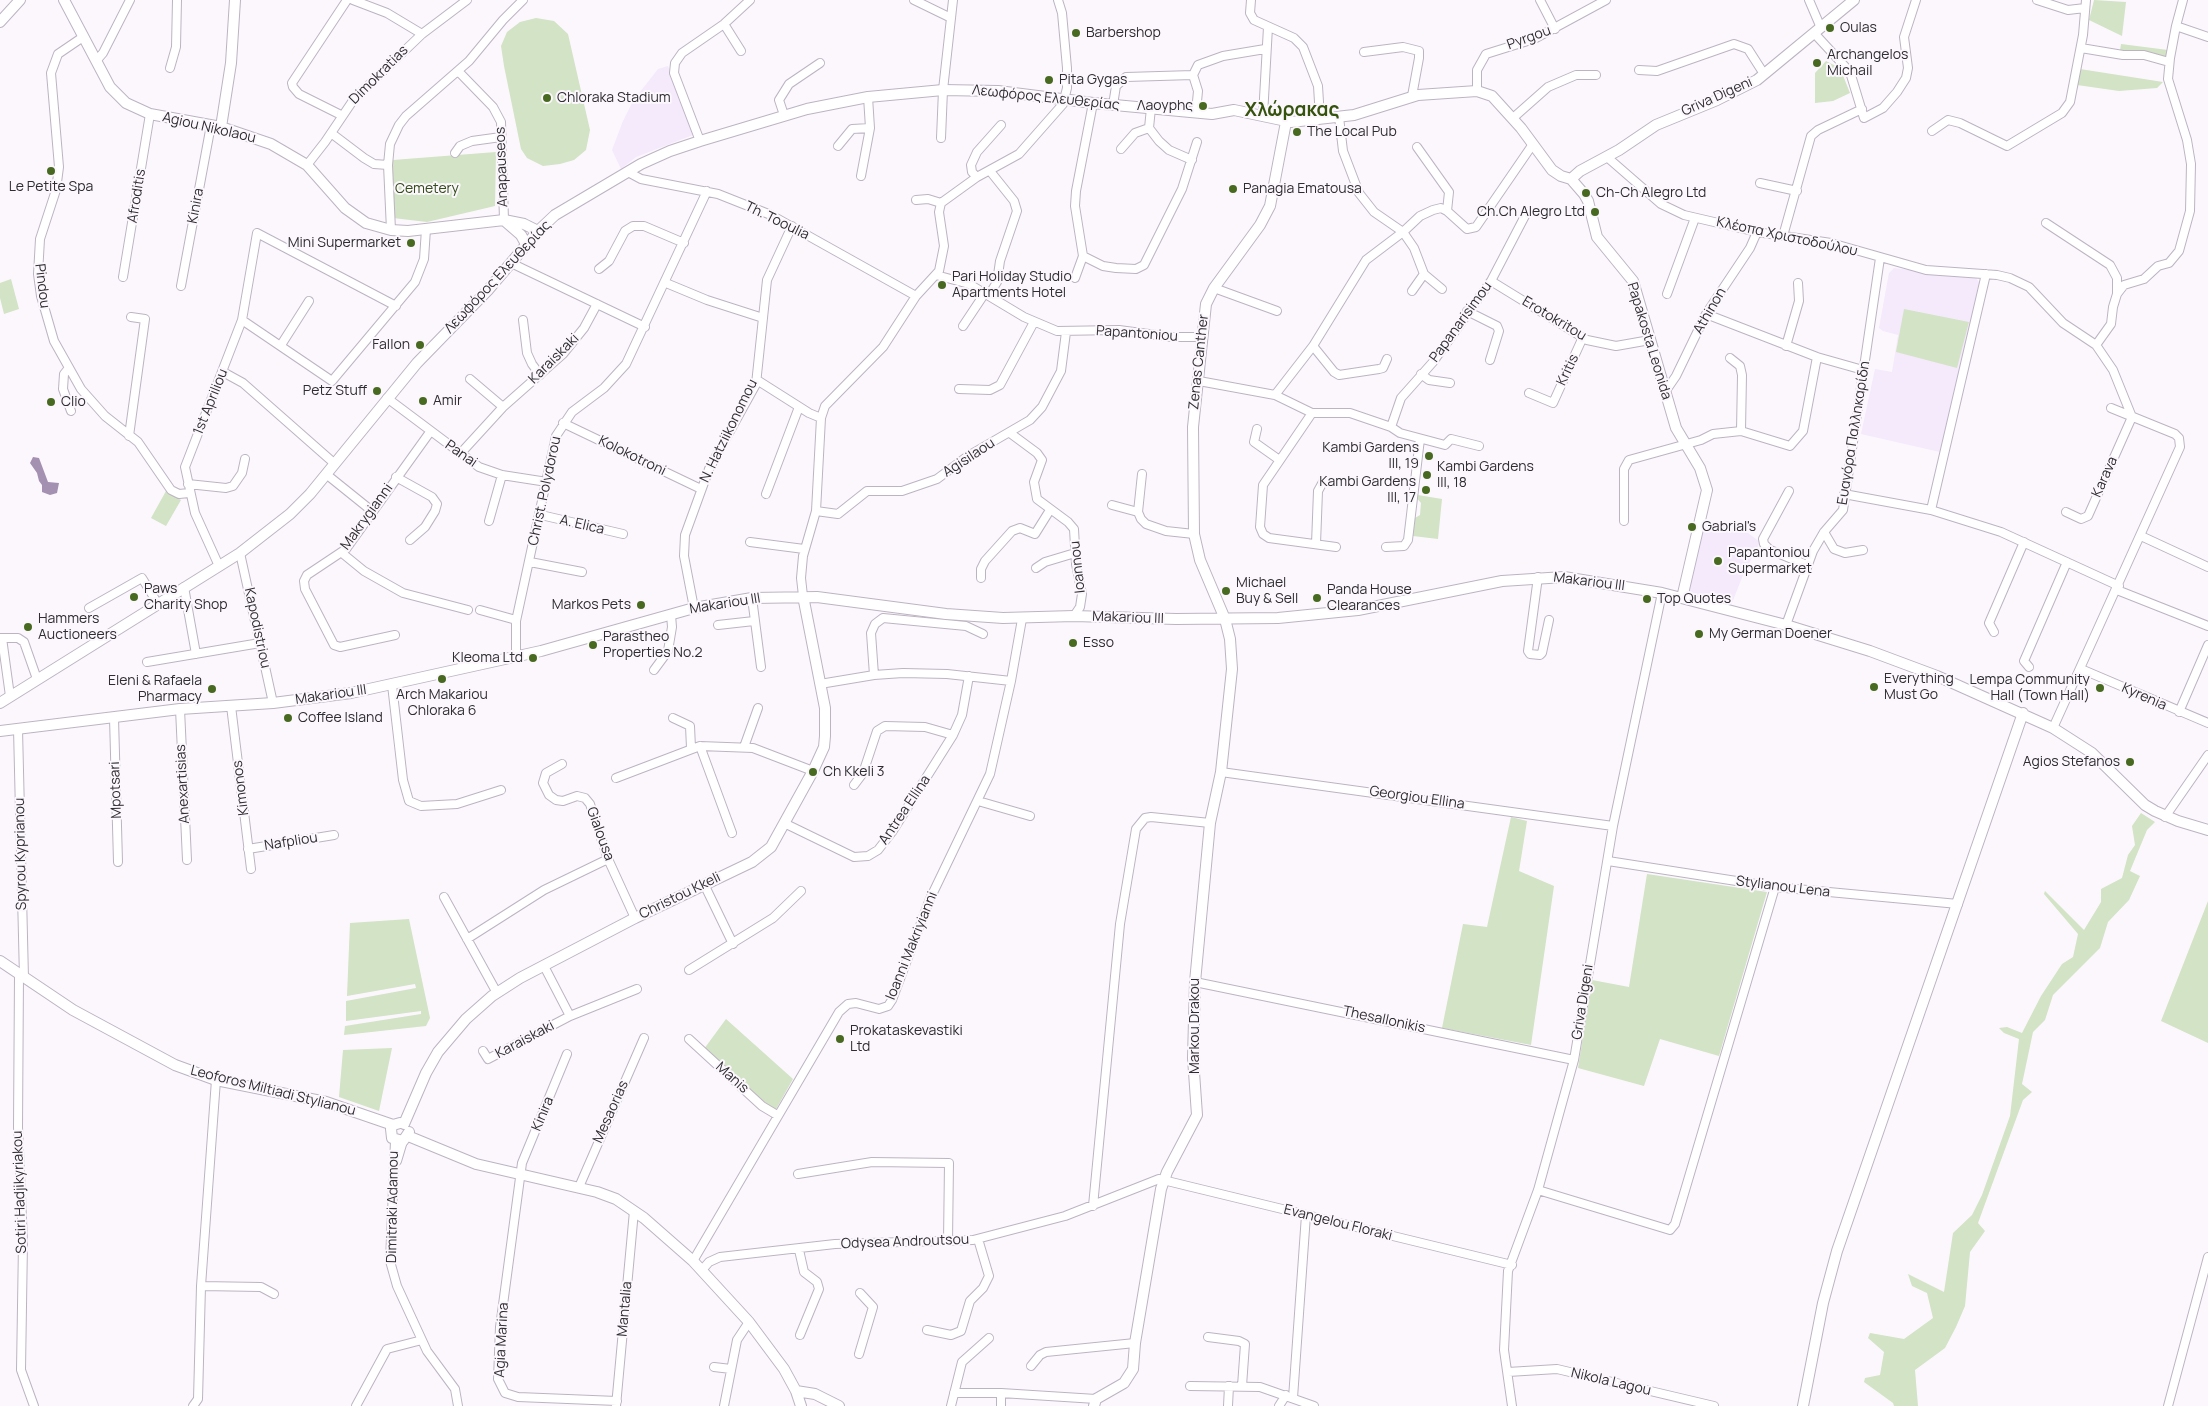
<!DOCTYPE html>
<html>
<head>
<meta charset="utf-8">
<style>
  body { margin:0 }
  canvas { display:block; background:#fbf7fd }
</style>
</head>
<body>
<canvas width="2208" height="1406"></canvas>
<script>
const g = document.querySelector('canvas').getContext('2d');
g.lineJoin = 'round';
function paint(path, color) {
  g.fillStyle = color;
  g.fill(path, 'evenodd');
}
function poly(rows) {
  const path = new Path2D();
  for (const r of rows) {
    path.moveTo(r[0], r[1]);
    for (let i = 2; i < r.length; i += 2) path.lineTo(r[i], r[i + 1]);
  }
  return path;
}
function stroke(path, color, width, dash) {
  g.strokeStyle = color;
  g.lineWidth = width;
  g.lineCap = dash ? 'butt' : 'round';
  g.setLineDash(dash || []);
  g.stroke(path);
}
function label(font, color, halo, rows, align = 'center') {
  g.font = font + ' Manrope,sans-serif';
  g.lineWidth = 4;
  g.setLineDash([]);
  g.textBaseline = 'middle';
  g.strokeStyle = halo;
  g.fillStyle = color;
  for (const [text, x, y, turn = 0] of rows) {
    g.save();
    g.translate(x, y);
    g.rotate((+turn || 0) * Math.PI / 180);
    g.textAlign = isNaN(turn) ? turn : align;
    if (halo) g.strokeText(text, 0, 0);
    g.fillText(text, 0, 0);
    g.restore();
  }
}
const built = poly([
  [668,66,693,135,636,157,621,169,612,150,623,121,633,101,658,69],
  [1894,268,1976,278,1981,285,1940,452,1861,434,1875,369,1892,372,1898,335,1883,331,1879,328,1889,273],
  [1727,526,1748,533,1760,542,1743,575,1730,608,1687,595,1703,531]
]);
const green = poly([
  [2094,0,2126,2,2122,36,2089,20],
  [536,18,554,21,568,34,590,130,586,150,574,160,560,164,543,166,527,158,521,149,504,66,501,46,507,32,520,22],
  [2121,44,2168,50,2166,57,2120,51],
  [1826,61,1840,68,1850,93,1833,101,1815,103,1815,73],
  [2080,69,2163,82,2157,88,2119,91,2077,85],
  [496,152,495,206,427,222,393,218,393,160],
  [11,279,19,309,4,314,0,298,0,283],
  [1904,309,1969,322,1957,368,1896,352],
  [166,491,181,500,166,526,151,518],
  [1418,495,1442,499,1438,539,1413,536,1415,518,1420,515,1421,503,1416,497],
  [2141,813,2155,822,2147,830,2130,871,2140,876,2129,900,2108,922,2100,948,2053,995,2045,1020,2033,1032,2022,1084,2032,1092,2023,1100,1978,1223,1985,1231,1970,1252,1965,1306,1956,1327,1945,1348,1915,1370,1918,1406,1894,1406,1893,1403,1864,1382,1865,1378,1880,1375,1884,1352,1868,1338,1870,1333,1904,1339,1933,1318,1927,1293,1912,1286,1908,1274,1944,1292,1953,1233,1972,1215,1982,1195,2010,1116,2019,1039,2004,1033,1999,1028,2007,1027,2022,1033,2041,996,2062,964,2073,957,2078,934,2044,894,2045,891,2084,930,2101,902,2101,889,2122,878,2128,855,2135,845,2132,826],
  [1511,817,1527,821,1519,871,1554,886,1531,1045,1442,1028,1463,924,1487,927],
  [1647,874,1767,892,1719,1056,1660,1039,1644,1086,1578,1068,1592,980,1629,987],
  [2208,901,2208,1043,2161,1021],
  [409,919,430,1018,426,1026,344,1035,345,1026,421,1014,421,1011,346,1021,346,1001,416,988,415,984,347,996,350,923],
  [726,1019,793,1079,775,1111,704,1049],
  [392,1048,379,1111,339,1097,343,1050]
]);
const water = poly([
  [33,457,39,458,48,482,59,483,57,493,50,495,42,492,42,485,39,481,37,473,30,463]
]);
const street = poly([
  [353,0,387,13,422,34],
  [914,0,951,18],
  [1251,0,1250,13,1254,20,1294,38,1303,47,1318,86,1320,118],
  [1540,0,1555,29],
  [1809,0,1821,28],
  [2037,0,2068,10,2085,8],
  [724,24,741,51],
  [2176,26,2183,0],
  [1814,33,1850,72,1864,118,1883,108,1897,92,1906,78,1908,68,1904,37,1916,0],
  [83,37,58,54,51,73,59,167,56,190,40,239,38,274,41,296,54,341,81,389,105,416,138,442,171,490,179,494,189,493],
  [2081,48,2123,55,2144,55,2169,62],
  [1364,52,1403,47,1419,51,1419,58,1412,96],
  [96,61,103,53,130,0],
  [170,68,176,47,177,0],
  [1639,70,1657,71,1734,44,1748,49,1764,74],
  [458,71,493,107,501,122,504,220],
  [1477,91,1477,70,1486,54,1534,39,1606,0],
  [1113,105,1116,86,1126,77,1193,75],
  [1196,112,1198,91,1193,75,1198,65,1223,56,1265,49],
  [341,115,299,94,293,87,292,83,347,0],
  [784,115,779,100,789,84,820,63],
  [1263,116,1268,27],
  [1339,117,1343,151,1359,193,1374,212,1403,232,1414,248,1424,274,1442,289],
  [1513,118,1548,87,1576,75,1596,75],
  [1149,128,1159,141,1169,150,1192,160],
  [1932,131,1948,120,1960,123,2007,146,2062,113,2070,102,2083,35,2086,0],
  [331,133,364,158,374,164,388,165],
  [941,138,943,90,953,0],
  [700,141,674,73,675,63,682,53,724,24,750,0],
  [838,146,852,129,870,128,868,97],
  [1417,147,1449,192,1447,211],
  [1121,149,1135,133,1149,128,1151,108],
  [455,153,460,146,472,141,501,137],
  [1607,157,1661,204,1684,215,1757,232,1831,243,1926,270,1997,275,2010,278,2029,287,2063,323,2096,345,2113,370,2132,417,2088,516,2081,519,2066,512],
  [307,165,325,142,354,99,422,34,467,0],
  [628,172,641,179,718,194,771,215,916,296],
  [861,176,870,128],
  [977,177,972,172,971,165,977,152,1001,125],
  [1760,183,1797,191],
  [916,200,928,199,941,203],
  [2046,223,2110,265,2117,278,2117,294],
  [391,230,388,165,390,144,399,125,406,116,469,61,503,20,523,0],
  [1783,236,1811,136,1818,130,1862,109],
  [1083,256,1103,266,1116,268,1136,269,1144,265,1182,189,1197,142],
  [511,263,645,327],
  [599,269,609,261,625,231,633,226,644,226,684,243],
  [936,275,969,284,1024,317,1057,331,1119,330,1171,337,1202,337],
  [123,277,150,114],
  [1075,278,1083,256,1075,206,1076,191,1093,103],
  [1491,281,1587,340,1616,346,1650,340],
  [666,283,707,300,763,318],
  [181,286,211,125],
  [1214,288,1277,311],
  [1412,291,1424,274],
  [1667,294,1695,218],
  [989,295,997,282,1000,261,1017,211,1014,201,990,171],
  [1467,311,1497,326,1499,331,1490,360],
  [1706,314,1817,357,1863,370],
  [242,320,332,381,415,282,424,259,426,229],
  [523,320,527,353,532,364,540,375],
  [963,326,985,293],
  [281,345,309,301],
  [2096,345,2111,324,2113,307,2117,294,2124,285,2144,279,2158,266,2169,263,2179,251,2190,211,2191,164,2187,140,2168,79,2170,58,2176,26,2208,37],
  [1313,346,1334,372,1339,375,1379,369,1383,368,1387,359],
  [1786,346,1799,301,1798,283],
  [1730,358,1740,366,1742,375,1741,431],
  [68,369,64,374,63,389,71,411],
  [223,372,243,383,335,464],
  [1421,374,1429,380,1450,383],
  [470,379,503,407],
  [757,380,809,413,821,418],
  [1199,381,1275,395,1312,413,1350,413,1391,427,1400,433,1445,445,1451,439,1479,446],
  [959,389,990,390,1000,385,1034,322],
  [1665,392,1676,376,1706,314,1750,248,1757,232],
  [1529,393,1553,403,1583,337],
  [1275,395,1313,346,1366,260,1403,232,1420,216,1433,210,1441,208,1447,211,1467,229,1476,227,1533,144],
  [387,398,479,467,502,475,547,482],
  [1312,413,1263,485,1260,527,1263,534,1269,538,1336,547],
  [563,423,701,489],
  [1391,427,1401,398,1433,362,1491,281,1527,212],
  [1257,429,1254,442,1278,459],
  [1010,433,1037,453,1042,460,1034,482,1037,499,1068,522,1074,529,1076,564,1082,594,1080,607,1074,616],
  [129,436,145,319,131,317],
  [460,454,503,407,563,354,584,328,597,304],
  [326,474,372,511],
  [1142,474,1138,512,1141,519,1146,524,1166,531,1194,534],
  [396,477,432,497,437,504,435,511,425,527,410,540],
  [188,484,226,488,233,486,242,473,245,459],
  [1789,491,1763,539,1764,544,1770,550,1807,565],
  [766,494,799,407],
  [1844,494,1931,510,2001,532,2119,586],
  [1112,505,1138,512],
  [1931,510,1986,274],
  [816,511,838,514,867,491,902,491,937,479,968,456,1030,420,1042,407,1061,371,1066,332],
  [541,515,623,534],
  [489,521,502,475],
  [1624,521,1624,469,1629,460,1701,440,1713,434,1741,431,1790,446,1803,431,1817,357],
  [1824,532,1834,549,1845,553,1863,550],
  [2141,536,2208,567],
  [750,542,804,549],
  [1316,544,1318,491,1323,482,1332,482],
  [1386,547,1404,546,1408,540,1420,439],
  [240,553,273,703],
  [342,553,364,571,403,593,468,610],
  [530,562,582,572],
  [219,566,195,513,185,467,242,320,257,233,396,306],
  [1036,568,1045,562,1075,553],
  [1538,577,1528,651,1530,654,1540,655,1542,653,1549,620],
  [981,578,981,569,985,561,1012,531,1020,528,1035,534,1050,510],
  [184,587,196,654],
  [2117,590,2208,626],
  [803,596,801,578,803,556,816,511,821,418,825,406,883,347,916,296,939,271,944,246,939,212,941,203,977,177,1019,154,1063,104,1067,88,1067,68,1062,13,1058,0],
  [752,598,761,667],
  [89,608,142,578,158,604],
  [694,608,684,556,685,535,709,469,756,384,767,280,792,226],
  [480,610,516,620],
  [718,625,754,621],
  [1786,625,1813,551,1824,532,1843,510,1880,258],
  [1994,632,1989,623,2024,542],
  [395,635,340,647,334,645,305,589,304,581,307,575,346,549,430,432],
  [0,638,18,638,24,642,37,679],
  [2,638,10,696],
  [516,657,516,621,556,436,572,412,604,388,626,364,707,191],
  [147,662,260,643],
  [2029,667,2024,661,2067,562],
  [2081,669,2208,723],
  [654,670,668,651,672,627,671,615],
  [874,675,871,633,875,624,883,618,966,626,983,634],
  [820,684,874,675,903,673,947,674,1011,681],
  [392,685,403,780,409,801,421,806,457,804,501,790],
  [231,706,251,869],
  [180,709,187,860],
  [2179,712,2208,645],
  [114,718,118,862],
  [673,718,690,726,691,748],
  [2053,728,2180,447,2179,438,2175,434,2111,408],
  [18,729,24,978],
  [700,746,732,833],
  [744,747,758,708],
  [562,764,546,773,543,783,549,795,556,800,563,801,577,796,585,798,590,804,608,859,635,918],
  [1221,772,1613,826],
  [616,778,700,746,753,748,813,771],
  [854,785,863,773,877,731,885,726,925,727,953,735],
  [978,801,1030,816],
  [2165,817,2208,755],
  [784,823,854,857,868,856,878,850,892,832,953,735,962,715,969,676],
  [248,849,334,835],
  [1608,861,1775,887,1958,904],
  [704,884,733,944],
  [444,897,497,993],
  [467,939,544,890,608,859],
  [544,966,570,1016],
  [689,970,773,918,801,891],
  [19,975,18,1127,23,1242,21,1370,34,1406],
  [1195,982,1574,1060],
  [689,1039,762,1106,777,1115],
  [483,1051,488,1059,570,1016,637,989],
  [567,1054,522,1163,500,1327,498,1379,505,1393,518,1397,617,1401],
  [395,1141,390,1261,397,1286,427,1351,455,1389,458,1406],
  [397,1161,403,1141],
  [798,1174,872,1162,949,1163,948,1241],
  [579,1187,644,1038],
  [1538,1190,1670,1230,1675,1224,1775,887],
  [1093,1206,1120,924,1136,829,1145,818,1151,817,1210,823],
  [799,1250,804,1272,817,1282,819,1289,800,1335],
  [693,1261,839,1012,848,1004,856,1003,879,1009,888,1006,892,1000,930,899,990,774,1011,681,1022,619],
  [702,1270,709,1262,720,1257,835,1244,973,1240,1065,1216,1159,1179,1512,1265],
  [201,1286,261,1287,274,1294],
  [927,1330,951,1335,961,1331,970,1301,983,1288,989,1276,978,1239],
  [1208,1337,1239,1341,1245,1344,1242,1386],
  [859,1354,873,1307,860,1293],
  [1031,1366,1040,1355,1046,1352,1135,1343],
  [714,1367,731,1369],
  [1508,1372,1557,1369,1714,1406],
  [1190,1386,1260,1387,1314,1406],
  [954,1393,1001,1393,1096,1399],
  [1293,1398,1306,1215],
  [193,1406,198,1399,201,1286,216,1080],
  [356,1406,387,1349,422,1340],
  [616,1406,634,1211],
  [724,1406,737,1340,749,1322],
  [951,1406,962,1362,989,1338],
  [1001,1406,1001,1393],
  [1228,1406,1229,1386],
  [1279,1406,1286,1395],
  [1512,1406,1504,1350,1508,1271,1538,1190,1574,1060,1613,826,1662,593],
  [2168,1406,2208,1257]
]);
const secondary = poly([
  [64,0,110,87,126,103,150,114,221,127,271,144,307,165,345,208,366,223,391,230,408,231,504,220,524,224,538,231],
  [0,22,20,0],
  [221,127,231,63,235,0],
  [1571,179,1580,171,1619,150,1656,125,1717,100,1757,80,1854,0],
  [506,222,521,235,526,244],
  [0,703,240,553,290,514,310,494,417,363,488,290,538,231,555,215,641,164,670,151,700,141,807,109,868,97,943,90,998,91,1093,103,1212,114,1234,110,1291,122,1354,115,1418,95,1477,91,1492,96,1521,128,1552,170,1561,176,1571,179,1584,194,1588,201,1597,237,1633,281,1676,428,1700,468,1707,490,1682,598],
  [0,731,180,709,273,703,351,693,541,651,694,608,752,598,817,597,946,614,1003,618,1074,616,1176,619,1278,618,1358,610,1502,581,1564,577,1662,593,1786,625,1870,651,1937,676,2053,728,2092,753,2145,805,2155,811,2178,821,2208,830],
  [0,961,73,1010,175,1065,216,1080,326,1102,393,1125],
  [400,1123,393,1125,391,1129,392,1138,403,1141,409,1132],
  [404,1124,426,1073,438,1052,466,1019,492,996,520,978,635,918,752,862,771,847,813,771,824,747,825,736,825,708,803,596],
  [408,1136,476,1164,597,1192,616,1199,644,1218,693,1261,749,1322,784,1369,796,1391,801,1406],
  [796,1391,815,1394,839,1406],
  [1094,1406,1096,1399,1124,1383,1133,1369,1135,1343,1161,1189,1167,1172,1197,1115,1193,1058,1195,982,1210,823,1221,772,1232,669,1230,639,1225,619,1200,560,1194,534,1193,427,1206,304,1214,288,1260,225,1270,206,1286,122],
  [1803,1406,1823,1303,1837,1251,2023,713]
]);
const markers = [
  [1830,28,5,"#486920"],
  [1076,33,5,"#486920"],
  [1817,63,5,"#486920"],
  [1049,80,5,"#486920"],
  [547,98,5,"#486920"],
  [1203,106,5,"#486920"],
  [1297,132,5,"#486920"],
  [51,171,5,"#486920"],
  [1233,189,5,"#486920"],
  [1586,193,5,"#486920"],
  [1595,212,5,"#486920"],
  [411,243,5,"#486920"],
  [942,285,5,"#486920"],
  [420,345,5,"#486920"],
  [377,391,5,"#486920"],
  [423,401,5,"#486920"],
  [51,402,5,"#486920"],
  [1429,456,5,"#486920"],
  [1427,475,5,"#486920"],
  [1426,490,5,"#486920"],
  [1692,527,5,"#486920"],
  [1718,561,5,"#486920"],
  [1226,591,5,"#486920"],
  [134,597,5,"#486920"],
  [1317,598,5,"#486920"],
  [1647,599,5,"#486920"],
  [641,605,5,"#486920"],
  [28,627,5,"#486920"],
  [1699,634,5,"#486920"],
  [1073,643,5,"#486920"],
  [593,645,5,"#486920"],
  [533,658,5,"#486920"],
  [442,679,5,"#486920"],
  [1874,687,5,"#486920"],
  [2100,688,5,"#486920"],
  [212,689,5,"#486920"],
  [288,718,5,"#486920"],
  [2130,762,5,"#486920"],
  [813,772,5,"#486920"],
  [840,1039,5,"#486920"]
];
const poiNames = [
  ["Oulas",1840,28],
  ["Barbershop",1086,33],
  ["Archangelos",1827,55],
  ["Michail",1827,71],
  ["Pita Gygas",1059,80],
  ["Chloraka Stadium",557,98],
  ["Λaoyphς",1193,106,"right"],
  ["The Local Pub",1307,132],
  ["Le Petite Spa",51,187,"center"],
  ["Panagia Ematousa",1243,189],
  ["Ch-Ch Alegro Ltd",1596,193],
  ["Ch.Ch Alegro Ltd",1585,212,"right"],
  ["Mini Supermarket",401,243,"right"],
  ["Pari Holiday Studio",952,277],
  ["Apartments Hotel",952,293],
  ["Fallon",410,345,"right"],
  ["Petz Stuff",367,391,"right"],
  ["Amir",433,401],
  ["Clio",61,402],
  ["Kambi Gardens",1419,448,"right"],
  ["III, 19",1419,464,"right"],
  ["Kambi Gardens",1437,467],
  ["III, 18",1437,483],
  ["Kambi Gardens",1416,482,"right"],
  ["III, 17",1416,498,"right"],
  ["Gabrial's",1702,527],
  ["Papantoniou",1728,553],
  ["Supermarket",1728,569],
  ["Michael",1236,583],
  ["Buy & Sell",1236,599],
  ["Paws",144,589],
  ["Charity Shop",144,605],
  ["Panda House",1327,590],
  ["Clearances",1327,606],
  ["Top Quotes",1657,599],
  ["Markos Pets",631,605,"right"],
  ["Hammers",38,619],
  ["Auctioneers",38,635],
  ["My German Doener",1709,634],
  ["Parastheo",603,637],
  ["Properties No.2",603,653],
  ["Esso",1083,643],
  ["Kleoma Ltd",523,658,"right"],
  ["Everything",1884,679],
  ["Must Go",1884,695],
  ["Lempa Community",2090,680,"right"],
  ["Hall (Town Hall)",2090,696,"right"],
  ["Eleni & Rafaela",202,681,"right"],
  ["Pharmacy",202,697,"right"],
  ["Arch Makariou",442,695,"center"],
  ["Chloraka 6",442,711,"center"],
  ["Coffee Island",298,718],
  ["Agios Stefanos",2120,762,"right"],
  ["Ch Kkeli 3",823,772],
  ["Prokataskevastiki",850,1031],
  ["Ltd",850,1047]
];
const streetNames = [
  ["Pyrgou",1529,38,-20],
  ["Dimokratias",379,75,-45],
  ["Griva Digeni",1717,97,-24],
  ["Λεωφόρος Ελευθερίας",1046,98,6],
  ["Agiou Nikolaou",209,128,13],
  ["Anapauseos",502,167,-92],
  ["Afroditis",137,196,-81],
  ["Kinira",196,206,-79],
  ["Th. Tooulia",777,221,26],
  ["Κλέοπα Χριστοδούλου",1787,237,12],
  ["Λεωφόρος Ελευθερίας",498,277,-47],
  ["Pindou",42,286,83],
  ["Athinon",1710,311,-60],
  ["Erotokritou",1554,319,31],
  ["Papanarisimou",1461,322,-54],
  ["Papantoniou",1137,334,4],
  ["Papakosta Leonida",1649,341,73],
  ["Karaiskaki",554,359,-45],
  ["Zenas Canther",1199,362,-84],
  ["Kritis",1568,370,-65],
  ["1st Apriliou",211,402,-68],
  ["N. Hatziikonomou",729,431,-64],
  ["Ευαγόρα Παλληκαρίδη",1854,433,-81],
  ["Panai",461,454,35],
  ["Kolokotroni",632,456,26],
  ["Agisilaou",969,458,-33],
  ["Karava",2105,477,-66],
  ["Christ. Polydorou",545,491,-78],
  ["Makrygianni",367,517,-54],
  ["A. Elica",582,525,13],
  ["Ioannou",1078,567,-96],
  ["Makariou III",1589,582,7],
  ["Makariou III",725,604,-9],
  ["Makariou III",1128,618,2],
  ["Kapodistriou",257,628,78],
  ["Makariou III",331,695,-8],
  ["Kyrenia",2144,697,24],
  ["Anexartisias",183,784,-93],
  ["Kimonos",241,788,-97],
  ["Mpotsari",116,790,-92],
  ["Georgiou Ellina",1417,798,8],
  ["Antrea Ellina",905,810,-56],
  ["Gialousa",600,834,70],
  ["Nafpliou",291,842,-9],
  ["Spyrou Kyprianou",21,854,-91],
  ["Stylianou Lena",1783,887,7],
  ["Christou Kkeli",680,896,-26],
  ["Ioanni Makriyianni",912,946,-68],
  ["Griva Digeni",1583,1002,-81],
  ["Thesallonikis",1384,1020,12],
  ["Markou Drakou",1195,1026,-90],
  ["Karaiskaki",525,1040,-28],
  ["Manis",732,1078,42],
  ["Leoforos Miltiadi Stylianou",273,1091,14],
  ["Mesaorias",611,1112,-66],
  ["Kinira",543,1114,-67],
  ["Sotiri Hadjikyriakou",20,1192,-92],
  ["Dimitraki Adamou",393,1207,-89],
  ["Evangelou Floraki",1338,1223,14],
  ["Odysea Androutsou",905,1242,-2],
  ["Mantalia",625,1309,-85],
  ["Agia Marina",502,1340,-87],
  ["Nikola Lagou",1611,1382,13]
];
const parkNames = [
  ["Cemetery",427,189]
];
const districtNames = [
  ["Χλώρακας",1292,111]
];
paint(built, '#f5eafc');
paint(green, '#d3e3c5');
paint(water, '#a490b1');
stroke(street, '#bdb4c3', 10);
stroke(secondary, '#bdb4c3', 12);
stroke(street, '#fff', 8);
stroke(secondary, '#fff', 10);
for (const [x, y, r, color] of markers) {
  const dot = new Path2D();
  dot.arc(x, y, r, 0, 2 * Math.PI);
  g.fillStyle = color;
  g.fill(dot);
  stroke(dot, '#fbf7fd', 2);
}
label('14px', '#2f2c32', '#fbf7fd', poiNames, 'left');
label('14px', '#2f2c32', '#fbf7fd', streetNames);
label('14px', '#344c17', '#fbf7fd', parkNames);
label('bold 19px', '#35530d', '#fbf7fd', districtNames);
</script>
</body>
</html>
